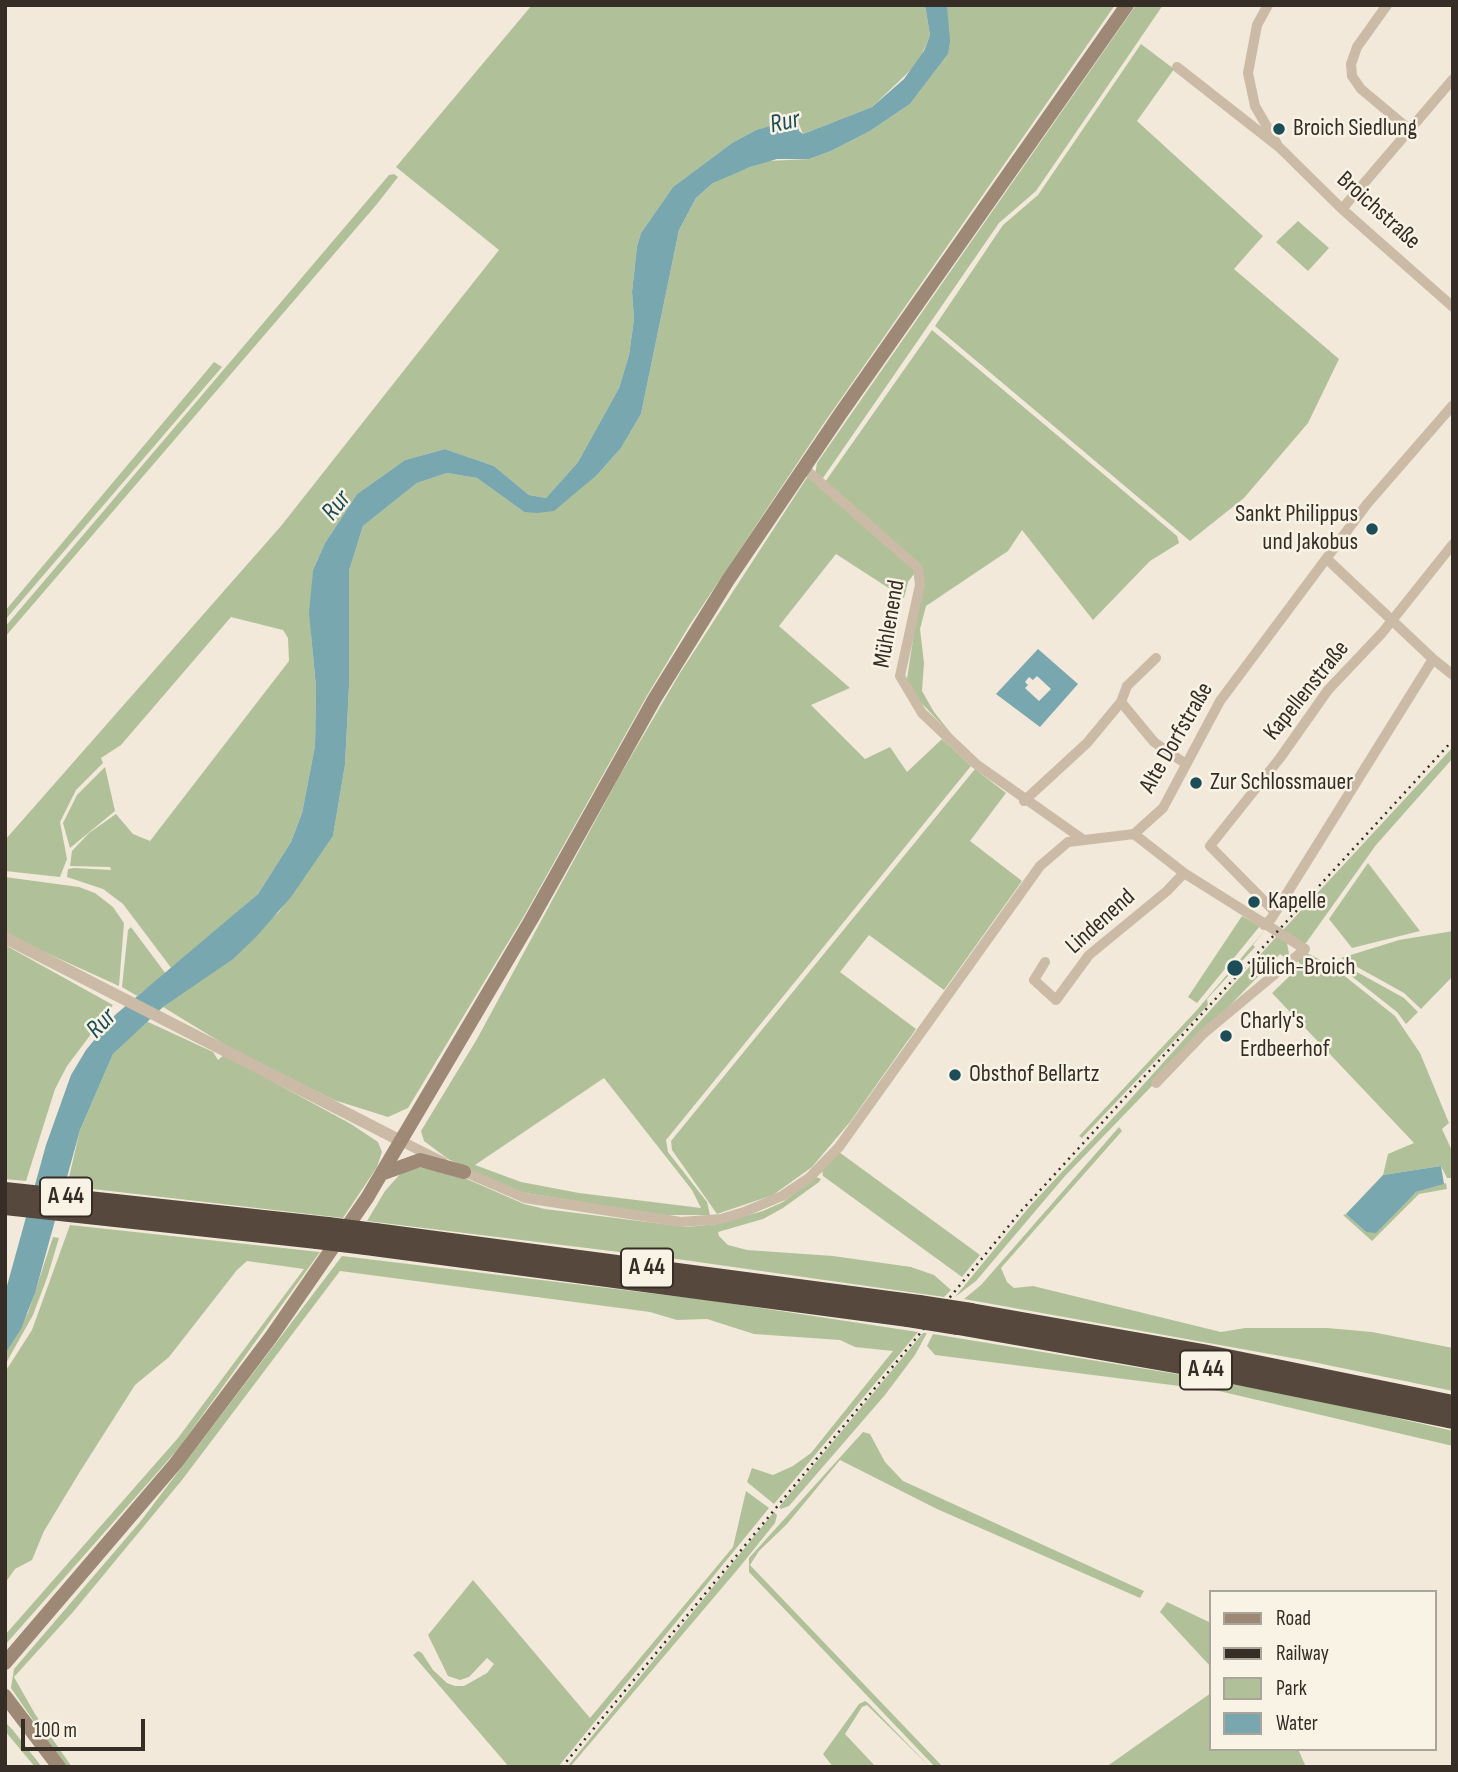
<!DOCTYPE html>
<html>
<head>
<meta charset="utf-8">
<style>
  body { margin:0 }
  #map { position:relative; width:1458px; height:1772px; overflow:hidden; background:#f2e9da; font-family:"Sofia Sans Condensed",sans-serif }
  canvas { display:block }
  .frame { position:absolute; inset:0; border:7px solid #362d27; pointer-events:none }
  .legend { position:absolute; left:1209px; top:1590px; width:228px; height:161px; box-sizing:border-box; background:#f9f3e6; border:2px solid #aba49a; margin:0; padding:9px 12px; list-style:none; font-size:21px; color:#362d27 }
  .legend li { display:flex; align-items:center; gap:14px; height:35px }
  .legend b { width:35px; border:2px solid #aba49a }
  .scale { position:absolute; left:21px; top:1719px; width:124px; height:32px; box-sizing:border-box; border:4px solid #362d27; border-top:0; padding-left:9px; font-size:21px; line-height:24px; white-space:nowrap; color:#362d27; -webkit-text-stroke:5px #f9f3e6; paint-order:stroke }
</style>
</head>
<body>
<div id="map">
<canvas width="1458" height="1772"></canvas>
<div class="frame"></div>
<ul class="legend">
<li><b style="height:9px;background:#9e8977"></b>Road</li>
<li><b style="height:9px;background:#362d27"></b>Railway</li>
<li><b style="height:19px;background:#b0c19a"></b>Park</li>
<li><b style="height:19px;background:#79a7af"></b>Water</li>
</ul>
<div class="scale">100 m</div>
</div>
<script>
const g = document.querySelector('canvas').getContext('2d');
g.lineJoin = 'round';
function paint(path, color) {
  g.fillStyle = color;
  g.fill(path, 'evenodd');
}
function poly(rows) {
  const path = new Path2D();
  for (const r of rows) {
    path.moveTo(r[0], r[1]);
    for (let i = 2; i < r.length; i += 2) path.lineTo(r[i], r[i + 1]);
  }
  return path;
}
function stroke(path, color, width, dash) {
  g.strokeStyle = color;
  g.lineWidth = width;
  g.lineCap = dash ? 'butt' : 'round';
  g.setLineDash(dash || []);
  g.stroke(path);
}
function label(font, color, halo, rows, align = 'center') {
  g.font = font + ' "Sofia Sans Condensed",sans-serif';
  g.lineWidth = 5;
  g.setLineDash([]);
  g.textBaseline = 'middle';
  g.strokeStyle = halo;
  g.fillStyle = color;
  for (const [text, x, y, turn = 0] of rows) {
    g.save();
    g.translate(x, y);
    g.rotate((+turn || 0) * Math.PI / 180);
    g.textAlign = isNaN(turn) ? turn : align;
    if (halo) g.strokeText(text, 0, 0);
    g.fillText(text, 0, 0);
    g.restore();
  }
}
const green = poly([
  [532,5,925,5,930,35,919,62,872,107,803,134,797,119,756,130,732,143,673,187,641,233,637,246,632,292,634,319,629,355,619,388,578,462,546,498,529,495,494,466,445,449,405,460,357,494,325,543,313,570,311,634,316,687,315,746,302,813,291,842,258,894,172,969,123,904,103,889,67,877,68,869,74,868,111,870,110,867,70,866,72,851,89,833,116,814,133,834,150,841,289,661,288,638,283,630,231,617,121,745,101,758,103,763,76,790,60,822,67,859,60,877,5,871,5,840,281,526,499,250,396,167],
  [947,5,1115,5,822,426,689,626,648,694,524,916,408,1108,388,1117,334,1100,232,1049,163,1007,278,913,333,836,345,765,349,687,349,571,363,526,417,483,447,473,477,478,524,512,598,474,621,448,641,414,679,230,696,198,713,183,728,175,767,161,809,159,831,151,870,131,910,104,948,54],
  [1136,5,1163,5,1036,191,999,223,823,478,815,474,817,463],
  [1141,44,1174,69,1137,121,1263,236,1234,269,1339,359,1308,423,1244,498,1190,541,935,326,1003,225,1038,195],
  [394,174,398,177,377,204,5,637,5,627,389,175],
  [1298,221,1329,248,1308,271,1276,242],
  [932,330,1177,536,1179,543,1150,561,1093,620,1022,530,1008,551,926,606,920,629,924,663,922,691,934,712,957,741,915,696,907,679,923,573,825,482],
  [214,362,222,367,5,620,5,611],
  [808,476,917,570,908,582,904,598,836,554,779,626,850,688,811,705,865,759,890,747,907,772,942,739,971,766,666,1140,668,1152,707,1202,710,1215,661,1215,526,1193,505,1187,448,1159,424,1141,421,1131,477,1039,619,777,680,673],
  [604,1078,692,1190,701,1208,579,1193,521,1182,475,1165],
  [1453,747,1453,758,1376,845,1306,943,1301,944,1283,930],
  [105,767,115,811,70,848,63,823,77,795],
  [975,769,1006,793,970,841,1022,881,944,990,869,935,840,972,916,1029,850,1122,812,1167,773,1195,717,1214,672,1150,671,1141],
  [1368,863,1420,931,1352,948,1329,919],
  [5,877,79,887,95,893,113,907,124,923,119,986,5,934],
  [1242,916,1260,926,1197,1003,1188,997],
  [131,927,166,974,137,996,122,987,128,930],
  [1265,930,1253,945,1255,947,1207,999,1208,1005,1082,1138,1079,1136,1196,1011],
  [1453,931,1453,979,1451,978,1421,1009,1404,993,1341,958,1399,940],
  [1277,936,1287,943,1289,954,1284,957,1280,954,1203,1033,1065,1176,976,1281,955,1297,1030,1206,1125,1105],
  [5,945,113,1005,67,1066,55,1089,26,1181,5,1179],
  [1305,952,1332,966,1395,1016,1420,1053,1449,1123,1442,1129,1453,1153,1453,1178,1447,1178,1441,1166,1383,1175,1388,1154,1414,1143,1272,993,1301,965,1296,959],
  [1339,962,1404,998,1418,1012,1406,1024,1397,1012,1336,964],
  [146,1021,213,1052,218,1060,224,1055,351,1124,378,1142,382,1152,377,1167,343,1218,67,1186,80,1130,113,1054],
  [1119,1127,1122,1131,1001,1268,1007,1282,1014,1288,1033,1286,1221,1332,1245,1328,1327,1328,1372,1332,1453,1348,1453,1391,1303,1360,964,1299,981,1285],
  [839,1152,980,1255,962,1277,823,1176,822,1169],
  [413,1166,460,1176,524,1204,545,1209,686,1227,717,1224,763,1211,783,1202,816,1177,821,1179,819,1182,783,1208,763,1219,718,1232,719,1236,728,1245,747,1250,833,1256,911,1267,934,1275,951,1290,944,1297,684,1260,367,1221,385,1191,401,1173],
  [1446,1183,1447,1189,1419,1194,1372,1241,1343,1215,1346,1214,1366,1232,1416,1192],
  [70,1225,320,1252,178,1449,5,1645,5,1635,178,1438,304,1269,247,1261,237,1270,169,1357,135,1385,81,1470,44,1531,32,1560,15,1569,5,1583,5,1372,32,1330],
  [53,1237,59,1238,47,1278,33,1315,5,1365,5,1354,28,1313],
  [342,1256,715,1301,918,1332,774,1504,747,1482,752,1468,773,1475,793,1466,811,1453,893,1351,855,1347,840,1340,754,1334,707,1319,677,1320,650,1312,340,1271,182,1480,73,1612,14,1677,35,1714,72,1767,65,1767,11,1688,14,1669,140,1522],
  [923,1333,927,1333,915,1355,885,1395,789,1506,781,1509,779,1507],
  [933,1334,1213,1380,1357,1409,1453,1431,1453,1446,1219,1391,935,1355,927,1346],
  [863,1432,870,1434,885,1462,903,1481,1144,1591,1140,1598,937,1509,840,1460,787,1524,759,1551,750,1565,943,1767,935,1767,749,1572,749,1558],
  [746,1491,769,1508,558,1767,509,1767,413,1655,418,1651,422,1653,433,1670,447,1683,455,1686,464,1686,487,1673,494,1664,487,1658,469,1677,460,1680,448,1676,428,1635,473,1580,590,1718,733,1547],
  [774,1512,777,1515,775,1523,738,1569,570,1767,567,1767],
  [1167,1602,1211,1623,1211,1667,1160,1612],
  [1211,1693,1211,1749,1298,1749,1306,1767,1106,1767],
  [865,1701,868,1703,930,1767,867,1705,862,1707,845,1734,876,1767,833,1767,823,1754,859,1704],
  [5,1722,12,1729,42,1767,35,1767,5,1731]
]);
const water = poly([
  [925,5,947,5,950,41,948,54,910,104,870,131,831,151,809,159,777,159,750,167,713,183,696,198,679,230,641,414,621,448,598,474,554,511,537,513,524,512,477,478,447,473,417,483,363,526,349,571,349,687,345,765,333,836,291,897,256,937,233,959,163,1007,113,1054,80,1130,35,1293,21,1329,5,1354,5,1293,46,1145,71,1075,86,1050,115,1015,258,894,291,842,302,813,315,746,316,687,309,613,313,570,325,543,357,494,405,460,445,449,494,466,529,495,546,498,578,462,619,388,629,355,634,319,632,292,637,246,641,233,673,187,732,143,756,130,798,118,799,131,803,134,872,107,904,79,924,51,930,35],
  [1038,649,1078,684,1040,727,996,694],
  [1037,676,1051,689,1039,701,1025,688,1028,685,1025,682,1029,677,1033,680],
  [1441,1166,1444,1184,1416,1192,1376,1233,1366,1232,1346,1214,1383,1175]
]);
const minor = poly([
  [1268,5,1257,25,1248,73,1255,106,1277,144],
  [1387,5,1357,47,1351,64,1352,76,1361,89,1410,130],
  [1177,67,1279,147,1342,209,1453,307],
  [1342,209,1453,79],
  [804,468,918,568,920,585,900,676,922,713,976,764,1081,838],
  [1433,659,1453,675],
  [1121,702,1127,686,1156,658],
  [1024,801,1087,743,1121,702,1154,742,1186,764],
  [1134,834,1184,873,1305,949,1203,1034,1156,1083],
  [1275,912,1210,846,1280,758,1328,690,1382,633,1453,544],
  [1264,925,1271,919,1433,659,1327,559],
  [1045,962,1034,980,1056,1000,1089,955,1167,891,1184,873],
  [403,1142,443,1162],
  [460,1170,525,1198,681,1222,721,1219,744,1212,782,1196,809,1178,839,1147,1040,866,1068,842,1134,834,1163,808,1220,701,1367,504,1453,405]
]);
const tertiary = poly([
  [5,938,403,1142]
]);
const secondary = poly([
  [384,1173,420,1160,464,1172],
  [5,1663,176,1463,271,1337,367,1198,531,920,655,698,728,580,841,413,1127,5],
  [5,1696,59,1767]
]);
const motorway = poly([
  [5,1191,328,1226],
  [5,1206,317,1240],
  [375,1232,919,1304],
  [366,1246,908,1318],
  [971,1312,1203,1353,1453,1404],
  [958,1326,1203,1369,1453,1420]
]);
const rail = poly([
  [562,1767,1022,1210,1453,740]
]);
const motorwayBridge = poly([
  [328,1226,375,1232],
  [317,1240,366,1246],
  [919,1304,971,1312],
  [908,1318,958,1326]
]);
const markers = [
  [1279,129,7,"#1c4d58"],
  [1372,529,7,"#1c4d58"],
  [1196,783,7,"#1c4d58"],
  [1254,902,7,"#1c4d58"],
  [1235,968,9,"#1c4d58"],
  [1226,1036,7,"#1c4d58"],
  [955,1075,7,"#1c4d58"]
];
const shields = [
  [66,1197,52],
  [647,1268,52],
  [1206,1370,52]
];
const shieldNames = [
  ["A 44",66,1197],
  ["A 44",647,1268],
  ["A 44",1206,1370]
];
const poiNames = [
  ["Broich Siedlung",1293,129],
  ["Sankt Philippus",1358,515,"right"],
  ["und Jakobus",1358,543,"right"],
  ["Zur Schlossmauer",1210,783],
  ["Kapelle",1268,902],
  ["Jülich-Broich",1251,968],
  ["Charly's",1240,1022],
  ["Erdbeerhof",1240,1050],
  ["Obsthof Bellartz",969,1075]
];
const streetNames = [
  ["Broichstraße",1378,211,42],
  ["Mühlenend",890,624,-80],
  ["Kapellenstraße",1307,691,-51],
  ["Alte Dorfstraße",1177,738,-60],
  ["Lindenend",1101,922,-42]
];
const waterNames = [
  ["Rur",785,123,-12],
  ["Rur",337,506,-51],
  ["Rur",102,1024,-46]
];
paint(green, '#b0c19a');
paint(water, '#79a7af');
stroke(minor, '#cabaa6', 10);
stroke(tertiary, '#cabaa6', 12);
stroke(secondary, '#9e8977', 14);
stroke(motorway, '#57483e', 18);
stroke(rail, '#362d27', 2.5, [2, 5]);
stroke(motorwayBridge, '#57483e', 18);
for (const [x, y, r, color] of markers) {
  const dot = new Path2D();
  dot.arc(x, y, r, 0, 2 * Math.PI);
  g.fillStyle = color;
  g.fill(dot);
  stroke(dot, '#f9f3e6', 2.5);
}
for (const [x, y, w] of shields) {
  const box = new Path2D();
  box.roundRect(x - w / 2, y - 19.5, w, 39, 5);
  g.fillStyle = '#f9f3e6';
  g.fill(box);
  stroke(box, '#362d27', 2);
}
label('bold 23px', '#362d27', null, shieldNames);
label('24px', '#362d27', '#f9f3e6', poiNames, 'left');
label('24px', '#362d27', '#f9f3e6', streetNames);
label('italic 26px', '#1c4d58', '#f9f3e6', waterNames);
</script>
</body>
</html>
